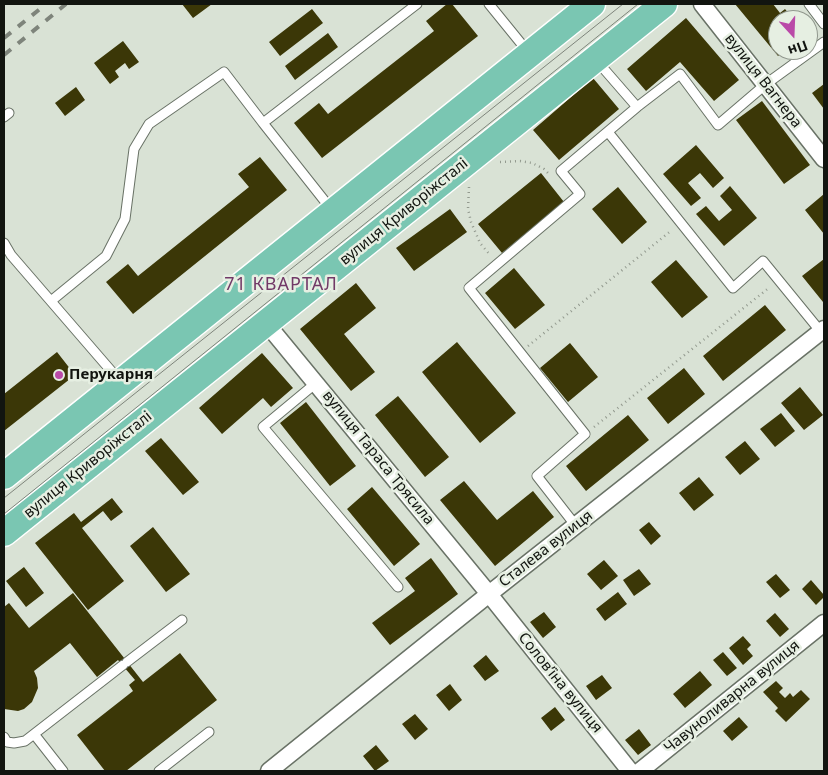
<!DOCTYPE html>
<html>
<head>
<meta charset="utf-8">
<style>
  body { margin:0 }
  #map { position:relative; width:828px; height:775px; overflow:hidden; background:#d9e2d5; font-family:"Noto Sans",sans-serif }
  canvas { display:block }
  .frame { position:absolute; inset:0; border:5px solid #121510; pointer-events:none }
  .north { position:absolute; left:768px; top:10px; width:50px; height:50px; box-sizing:border-box; background:#e6efe2; border:1px solid #91988e; border-radius:50%; rotate:160deg; font-size:14px; font-weight:700; line-height:20px; text-align:center; color:#121510 }
  .north::after { content:''; display:block; margin:auto; width:18px; height:22px; background:#ba4aa8; clip-path:polygon(50% 0,100% 100%,50% 72%,0 100%) }
</style>
</head>
<body>
<div id="map">
<canvas width="828" height="775"></canvas>
<div class="frame"></div>
<div class="north">Пн</div>
</div>
<script>
const g = document.querySelector('canvas').getContext('2d');
g.lineJoin = 'round';
function paint(path, color) {
  g.fillStyle = color;
  g.fill(path, 'evenodd');
}
function poly(rows) {
  const path = new Path2D();
  for (const r of rows) {
    path.moveTo(r[0], r[1]);
    for (let i = 2; i < r.length; i += 2) path.lineTo(r[i], r[i + 1]);
  }
  return path;
}
function stroke(path, color, width, dash) {
  g.strokeStyle = color;
  g.lineWidth = width;
  g.lineCap = dash ? 'butt' : 'round';
  g.setLineDash(dash || []);
  g.stroke(path);
}
function label(font, color, halo, rows, align = 'center') {
  g.font = font + ' "Noto Sans",sans-serif';
  g.lineWidth = 5;
  g.setLineDash([]);
  g.textBaseline = 'middle';
  g.strokeStyle = halo;
  g.fillStyle = color;
  for (const [text, x, y, turn = 0] of rows) {
    g.save();
    g.translate(x, y);
    g.rotate((+turn || 0) * Math.PI / 180);
    g.textAlign = isNaN(turn) ? turn : align;
    if (halo) g.strokeText(text, 0, 0);
    g.fillText(text, 0, 0);
    g.restore();
  }
}
const building = poly([
  [182,4,212,4,193,18],
  [447,4,452,4,478,36,322,158,294,123,319,103,328,114,434,31,426,21],
  [735,4,773,4,780,13,785,9,794,20,778,20,778,50,786,50,778,56],
  [312,9,323,23,280,56,269,42],
  [686,18,739,80,714,101,680,62,646,91,627,69],
  [328,33,338,47,295,80,285,66],
  [123,41,139,62,129,69,125,63,115,71,119,77,110,84,94,63],
  [593,78,619,109,559,160,533,130],
  [824,84,824,109,812,93],
  [76,87,85,100,65,116,55,103],
  [762,101,810,165,784,184,736,120],
  [696,145,724,178,713,188,700,173,688,183,701,198,691,206,663,174],
  [260,157,287,190,133,314,106,282,128,264,138,276,249,187,238,174],
  [541,173,564,202,502,253,478,224],
  [730,186,757,218,724,246,696,214,706,206,719,221,732,210,720,196],
  [618,187,647,222,622,244,592,209],
  [824,194,824,234,805,210],
  [450,209,467,232,414,271,396,248],
  [824,259,824,301,823,302,802,276],
  [676,260,708,297,682,318,651,282],
  [514,268,545,305,515,329,485,293],
  [356,283,376,308,344,334,375,372,351,391,300,329],
  [765,305,786,330,723,381,703,356],
  [457,342,516,413,480,443,422,372],
  [570,343,598,377,568,402,540,368],
  [57,352,75,375,4,431,4,394],
  [262,353,293,388,271,407,263,398,222,434,199,408],
  [684,368,705,394,668,424,647,398],
  [800,387,823,415,804,430,781,403],
  [398,396,449,457,425,477,375,415],
  [306,402,356,466,330,486,280,423],
  [781,413,795,431,775,447,760,429],
  [628,415,649,440,586,491,566,466],
  [161,438,199,482,183,495,145,451],
  [745,441,760,459,740,475,725,457],
  [699,477,714,495,694,511,679,493],
  [464,481,497,520,533,491,554,517,495,566,440,500],
  [372,487,420,544,394,566,347,509],
  [112,498,123,512,111,521,103,511,82,528,124,581,88,610,35,543,74,513,81,522],
  [649,522,661,536,651,545,639,530],
  [153,527,190,574,166,592,130,546],
  [431,558,458,594,390,645,372,623,415,591,405,578],
  [604,560,618,576,601,590,587,574],
  [24,567,44,593,26,607,6,581],
  [639,569,651,584,634,596,623,580],
  [776,574,790,590,780,598,766,582],
  [811,580,824,595,824,597,816,605,802,589],
  [618,592,627,604,605,621,596,609],
  [73,593,143,682,180,653,217,700,126,771,105,771,77,735,133,691,129,685,135,680,118,660,97,677,70,643,34,671,37,678,38,688,32,702,24,709,18,711,4,709,4,607,9,603,29,628],
  [544,612,556,627,543,638,530,622],
  [775,613,789,629,780,637,766,621],
  [743,636,751,645,747,649,753,656,743,665,729,648],
  [723,652,737,668,727,676,713,660],
  [486,655,499,671,485,681,473,666],
  [700,671,712,685,685,708,673,694],
  [602,675,612,688,596,700,586,686],
  [776,681,783,688,779,692,785,698,790,693,793,697,801,690,810,699,786,722,775,711,778,708,763,692],
  [450,684,462,700,449,711,436,695],
  [555,707,565,720,551,731,541,718],
  [415,714,428,729,415,740,402,724],
  [739,717,748,727,732,741,723,731],
  [639,729,651,745,638,755,625,740],
  [376,745,389,761,375,771,363,756]
]);
const path = poly([
  [500,162,520,161,532,163,544,169,549,174],
  [469,187,468,209,471,222,480,243,490,255],
  [528,346,672,230],
  [594,427,770,287]
]);
const service = poly([
  [489,4,528,52],
  [809,4,824,24],
  [637,107,680,74,718,125,766,84,824,42],
  [4,117,9,113],
  [263,123,331,209],
  [608,132,733,288,763,261,821,332],
  [4,243,11,255,119,380],
  [51,301,106,256,125,219,134,149,149,124,224,72,263,123,417,4],
  [316,383,263,427,398,587],
  [576,526,537,476,585,434,469,288,580,194,561,171,637,107,597,61],
  [127,662,182,620],
  [34,734,63,771],
  [4,737,7,742,14,743,25,741,123,665],
  [159,771,209,732]
]);
const minor = poly([
  [702,4,824,159],
  [266,323,489,594,630,771],
  [269,771,489,594,824,329],
  [640,771,824,623]
]);
const primary = poly([
  [4,476,592,4],
  [4,533,664,4]
]);
const tram = poly([
  [4,498,623,4],
  [4,514,638,4]
]);
const rail = poly([
  [4,38,46,4],
  [4,55,66,4]
]);
const markers = [
  [59,375,5,"#ba4aa8"]
];
const streetNames = [
  ["вулиця Вагнера",763,81,52],
  ["вулиця Криворіжсталі",404,212,-39],
  ["вулиця Тараса Трясила",378,458,51],
  ["вулиця Криворіжсталі",88,465,-39],
  ["Сталева вулиця",546,549,-38],
  ["Соловʼїна вулиця",560,683,51],
  ["Чавуноливарна вулиця",732,697,-39]
];
const poiNames = [
  ["Перукарня",69,375]
];
const quarterNames = [
  ["71 КВАРТАЛ",281,285]
];
paint(building, '#3b3707');
stroke(service, '#697266', 11);
stroke(minor, '#697266', 19);
stroke(primary, '#fff', 29);
stroke(path, '#939a8f', 2.5, [1, 4]);
stroke(service, '#fff', 9);
stroke(minor, '#fff', 16);
stroke(primary, '#7ac6b2', 26);
stroke(tram, '#7e847b', 1);
stroke(rail, '#7e847b', 4, [9, 9]);
for (const [x, y, r, color] of markers) {
  const dot = new Path2D();
  dot.arc(x, y, r, 0, 2 * Math.PI);
  g.fillStyle = color;
  g.fill(dot);
  stroke(dot, '#e6efe2', 2);
}
label('15px', '#121510', '#e6efe2', streetNames);
label('bold 15px', '#121510', '#e6efe2', poiNames, 'left');
g.letterSpacing = '1px';
label('18px', '#713967', '#e6efe2', quarterNames);
g.letterSpacing = '0px';
</script>
</body>
</html>
